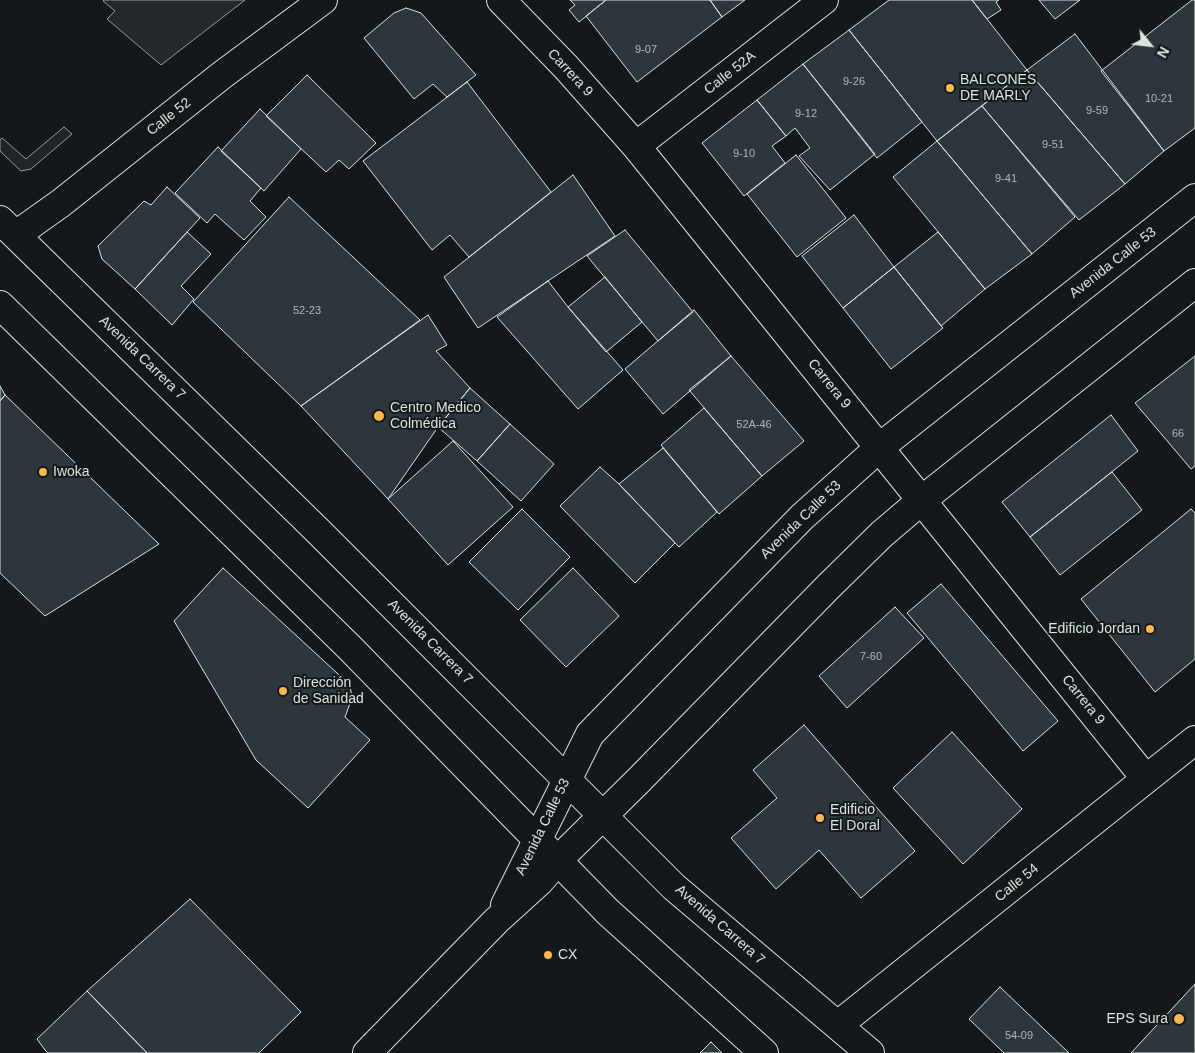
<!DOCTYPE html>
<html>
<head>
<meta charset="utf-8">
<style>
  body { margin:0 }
  #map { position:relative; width:1195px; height:1053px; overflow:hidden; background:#14181c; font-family:Arial,sans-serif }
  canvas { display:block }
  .north { position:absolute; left:1125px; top:20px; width:50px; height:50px; -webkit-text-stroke:4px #14181c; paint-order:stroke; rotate:119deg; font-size:14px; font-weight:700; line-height:20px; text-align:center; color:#d8e6dc }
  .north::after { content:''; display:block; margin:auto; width:18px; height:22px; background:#d8e6dc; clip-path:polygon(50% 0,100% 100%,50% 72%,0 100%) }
</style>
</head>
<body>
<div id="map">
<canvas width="1195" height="1053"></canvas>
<div class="north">N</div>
</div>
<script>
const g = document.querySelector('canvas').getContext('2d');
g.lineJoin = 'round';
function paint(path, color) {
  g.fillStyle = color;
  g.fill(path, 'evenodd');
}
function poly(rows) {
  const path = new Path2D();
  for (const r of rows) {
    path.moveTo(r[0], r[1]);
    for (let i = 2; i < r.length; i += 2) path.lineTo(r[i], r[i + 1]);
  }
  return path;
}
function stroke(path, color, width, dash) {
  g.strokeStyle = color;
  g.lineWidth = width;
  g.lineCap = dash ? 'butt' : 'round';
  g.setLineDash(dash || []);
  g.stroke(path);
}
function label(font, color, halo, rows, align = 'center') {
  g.font = font + ' Arial,sans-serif';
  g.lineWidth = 4;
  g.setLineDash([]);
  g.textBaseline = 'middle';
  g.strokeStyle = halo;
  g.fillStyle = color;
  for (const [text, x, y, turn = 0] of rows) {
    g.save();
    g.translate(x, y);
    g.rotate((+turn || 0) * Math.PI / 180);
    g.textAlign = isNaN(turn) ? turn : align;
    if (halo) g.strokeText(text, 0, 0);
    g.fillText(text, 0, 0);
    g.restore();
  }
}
const green = poly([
  [64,127,72,134,31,169,21,171,0,151,0,140,2,138,26,159,64,127]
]);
const parking = poly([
  [104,0,245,0,161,65,107,19,115,11,103,1,104,0]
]);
const building = poly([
  [570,0,606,0,579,22,569,10,575,5,570,0],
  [606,0,710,0,722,17,637,82,586,16,606,0],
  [710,0,745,0,722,17,710,0],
  [889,0,972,0,1027,70,937,141,849,30,889,0],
  [972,0,999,0,996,2,1001,10,987,19,972,0],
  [1039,0,1080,0,1055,19,1039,0],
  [1192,0,1195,0,1195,128,1164,151,1101,71,1192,0],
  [406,8,421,13,476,75,447,97,433,84,414,99,364,38,394,13,406,8],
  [849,30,922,122,877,158,803,64,849,30],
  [1075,34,1164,151,1125,184,1027,70,1075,34],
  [803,64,875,154,830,190,799,156,810,148,795,128,786,136,757,100,803,64],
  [1027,70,1125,184,1079,220,982,106,1027,70],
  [307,75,376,143,349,169,339,160,326,172,266,116,307,75],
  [467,82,551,192,469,257,450,235,432,250,363,161,467,82],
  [757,100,786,136,772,146,785,163,744,196,702,143,757,100],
  [982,106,1075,217,1032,254,937,141,982,106],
  [260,109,301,149,264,191,221,151,260,109],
  [937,141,1032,254,985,289,893,177,937,141],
  [218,147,261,188,250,201,266,217,244,240,215,214,207,223,175,193,218,147],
  [796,155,846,218,797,257,747,194,796,155],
  [573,175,615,236,478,328,444,277,573,175],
  [167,187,200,218,135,289,102,259,98,246,144,201,151,205,167,187],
  [289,197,420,320,301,406,193,302,289,197],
  [854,215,894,267,843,308,802,256,854,215],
  [625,230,693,312,658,341,587,256,625,230],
  [187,232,211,254,181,286,194,299,172,325,135,289,187,232],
  [938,232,985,289,941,326,894,267,938,232],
  [894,267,943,328,891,369,843,308,894,267],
  [605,277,642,322,606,352,568,307,605,277],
  [548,281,568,307,623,370,578,409,497,317,548,281],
  [694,310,731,356,663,414,625,369,694,310],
  [428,315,447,345,436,351,470,388,438,427,388,499,301,406,428,315],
  [731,356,804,441,762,476,689,390,731,356],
  [1195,356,1195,466,1191,469,1135,403,1195,356],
  [0,386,5,395,0,401,0,386],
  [470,388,510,424,477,461,438,427,470,388],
  [5,395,159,544,45,616,0,573,0,401,5,395],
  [704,408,762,476,719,514,661,445,704,408],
  [1111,415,1138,451,1030,537,1002,502,1111,415],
  [510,424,554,464,521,501,477,461,510,424],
  [453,441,513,507,448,565,388,499,453,441],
  [663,448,717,512,679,547,619,484,663,448],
  [600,467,619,484,675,543,635,583,560,506,600,467],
  [1112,472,1142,510,1060,575,1030,537,1112,472],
  [522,509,570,557,518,610,469,562,522,509],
  [1191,509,1195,513,1195,659,1155,692,1081,599,1191,509],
  [223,568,350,685,352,698,345,717,370,740,308,808,256,760,174,621,223,568],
  [573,568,619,616,566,667,520,620,573,568],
  [941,584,1058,721,1023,751,907,613,941,584],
  [895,607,924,638,847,708,819,676,895,607],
  [804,725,915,851,861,898,819,850,776,889,731,838,777,798,753,770,804,725],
  [952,732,1022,809,963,864,893,788,952,732],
  [190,899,301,1012,259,1053,147,1053,87,991,190,899],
  [1195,984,1195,1053,1131,1053,1195,984],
  [1000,987,1069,1053,1004,1053,969,1019,1000,987],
  [87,991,147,1053,48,1053,45,1050,37,1039,87,991],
  [711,1042,722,1053,700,1053,711,1042]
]);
const minor = poly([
  [501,0,566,67,636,146,1146,779],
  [636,146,824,0],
  [16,235,61,203,222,75,323,0],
  [838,1025,1195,740]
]);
const secondary = poly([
  [505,905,590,734,802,517,880,447,1195,198],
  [367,1053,496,921,539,882,558,860,639,780,828,587,882,534,922,500,1195,283]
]);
const primary = poly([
  [0,220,319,532,674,887,870,1053],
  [0,305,350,648,608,912,764,1053]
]);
const markers = [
  [950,88,5,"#ffb74d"],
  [379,416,6,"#ffb74d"],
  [43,472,5,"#ffb74d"],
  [1150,629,5,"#ffb74d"],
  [283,691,5,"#ffb74d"],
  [820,818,5,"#ffb74d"],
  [548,955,5,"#ffb74d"],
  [1179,1019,6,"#ffb74d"]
];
const numberNames = [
  ["9-07",646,50],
  ["9-26",854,82],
  ["10-21",1159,99],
  ["9-59",1097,111],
  ["9-12",806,114],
  ["9-51",1053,145],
  ["9-10",744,154],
  ["9-41",1006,179],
  ["52-23",307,311],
  ["52A-46",754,425],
  ["66",1178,434],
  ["7-60",871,657],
  ["54-09",1019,1036]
];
const streetNames = [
  ["Carrera 9",570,73,47],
  ["Calle 52A",730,73,-38],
  ["Calle 52",169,117,-38],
  ["Avenida Calle 53",1113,263,-38],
  ["Avenida Carrera 7",142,358,44],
  ["Carrera 9",829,384,51],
  ["Avenida Calle 53",801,520,-44],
  ["Avenida Carrera 7",430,642,45],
  ["Carrera 9",1083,700,51],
  ["Avenida Calle 53",543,827,-64],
  ["Calle 54",1017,883,-39],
  ["Avenida Carrera 7",720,925,41]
];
const poiNames = [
  ["BALCONES",960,80],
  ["DE MARLY",960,96],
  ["Centro Medico",390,408],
  ["Colmédica",390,424],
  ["Iwoka",53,472],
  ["Edificio Jordan",1140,629,"right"],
  ["Dirección",293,683],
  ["de Sanidad",293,699],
  ["Edificio",830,810],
  ["El Doral",830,826],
  ["CX",558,955],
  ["EPS Sura",1168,1019,"right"]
];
paint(green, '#202428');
stroke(green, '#939e99', 1);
paint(parking, '#24282b');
stroke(parking, '#939e99', 1);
paint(building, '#2c363c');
stroke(building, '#d8e6dc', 1);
stroke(minor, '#d8e6dc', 30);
stroke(secondary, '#d8e6dc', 30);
stroke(primary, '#d8e6dc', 30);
stroke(minor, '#14181c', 28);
stroke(secondary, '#14181c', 28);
stroke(primary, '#14181c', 28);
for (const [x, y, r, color] of markers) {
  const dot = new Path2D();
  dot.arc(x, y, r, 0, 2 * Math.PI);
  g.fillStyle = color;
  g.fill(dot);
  stroke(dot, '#14181c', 2);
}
label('11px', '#adbab4', null, numberNames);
label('14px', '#d8e6dc', '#14181c', streetNames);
label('14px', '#d8e6dc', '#14181c', poiNames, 'left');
</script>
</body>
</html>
